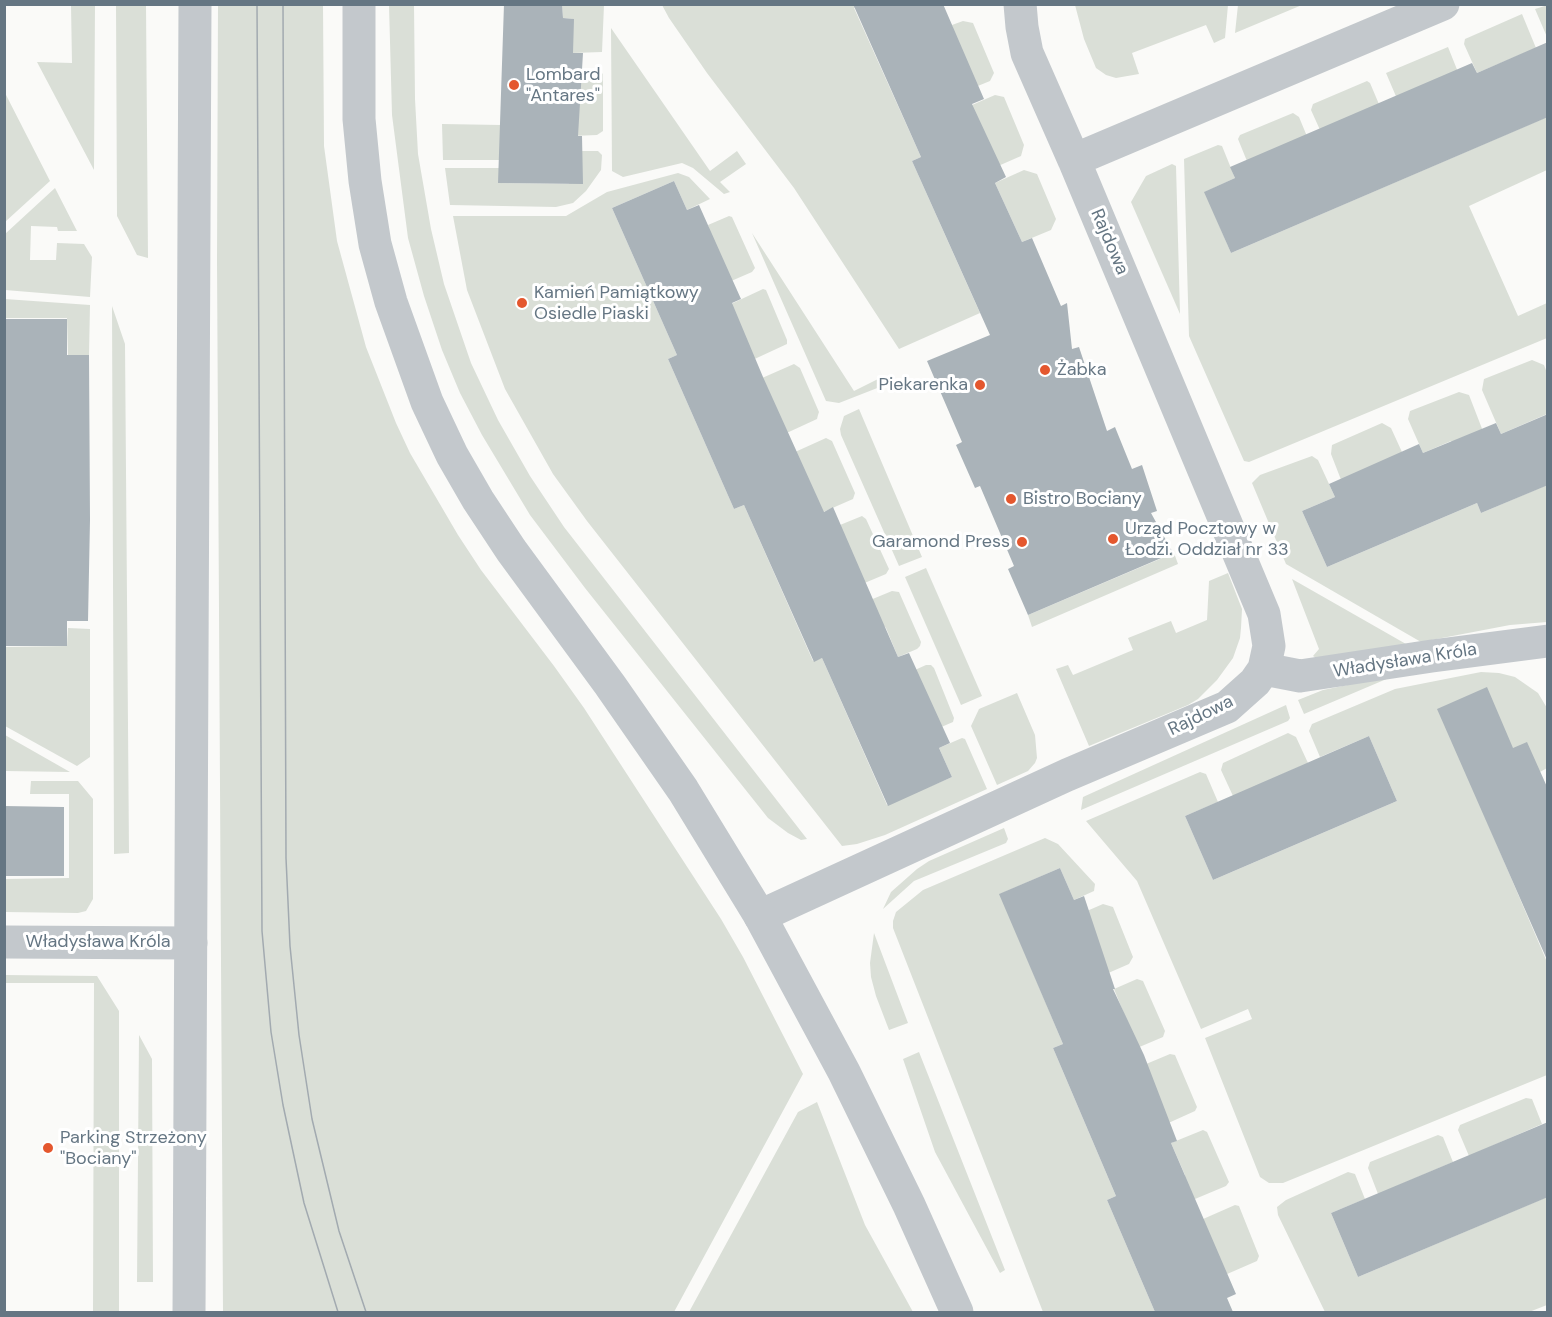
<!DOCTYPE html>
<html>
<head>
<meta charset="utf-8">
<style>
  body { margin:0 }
  #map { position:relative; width:1552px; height:1317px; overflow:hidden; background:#fafaf8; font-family:"DM Sans",sans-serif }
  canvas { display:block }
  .frame { position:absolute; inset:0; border:6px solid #657683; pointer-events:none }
</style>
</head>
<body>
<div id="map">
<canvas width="1552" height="1317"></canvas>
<div class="frame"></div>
</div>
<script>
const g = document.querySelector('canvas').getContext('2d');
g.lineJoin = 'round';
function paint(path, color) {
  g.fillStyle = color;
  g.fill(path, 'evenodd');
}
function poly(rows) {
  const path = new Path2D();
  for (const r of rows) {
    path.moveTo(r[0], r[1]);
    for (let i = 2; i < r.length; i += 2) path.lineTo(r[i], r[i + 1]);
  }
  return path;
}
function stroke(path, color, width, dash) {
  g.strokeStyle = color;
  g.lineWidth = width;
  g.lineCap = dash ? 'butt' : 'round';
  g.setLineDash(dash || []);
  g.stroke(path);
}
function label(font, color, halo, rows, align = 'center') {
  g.font = font + ' "DM Sans",sans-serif';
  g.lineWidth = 6;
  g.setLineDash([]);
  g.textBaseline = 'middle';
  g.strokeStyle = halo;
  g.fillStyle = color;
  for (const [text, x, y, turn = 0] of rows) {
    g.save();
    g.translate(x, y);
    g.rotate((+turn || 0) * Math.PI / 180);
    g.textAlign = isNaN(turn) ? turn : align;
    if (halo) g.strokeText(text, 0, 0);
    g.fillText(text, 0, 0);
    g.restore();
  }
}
const green = poly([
  [71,5,95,5,94,170,37,62,72,63],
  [116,5,146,5,148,258,137,255,117,216],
  [218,5,323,5,324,146,337,241,366,347,396,423,410,453,458,535,481,570,554,666,584,708,721,919,743,957,803,1074,674,1312,223,1312,217,261],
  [389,5,414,5,415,99,418,154,431,229,444,284,471,363,498,420,530,476,564,527,807,839,801,840,788,833,768,818,585,588,530,515,482,435,460,393,442,350,424,296,408,238,392,115],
  [562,5,604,5,602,52,573,53,573,19,563,18],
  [662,5,862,5,854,8,921,157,912,161,980,313,899,349,794,188,707,73,669,18],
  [1075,5,1228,5,1225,38,1214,43,1206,25,1132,53,1139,74,1116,78,1106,75,1096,68,1084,39],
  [1238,5,1238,4,1302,5,1235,33],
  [1548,5,1548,37,1547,37,1535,9],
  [1522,14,1536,48,1477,73,1464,44,1465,39],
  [963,21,973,23,994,73,990,81,968,90,952,25],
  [611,28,710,171,737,151,746,164,720,182,730,192,724,194,693,168,682,163,623,177,612,171],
  [1448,47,1462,82,1401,108,1386,73],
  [598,69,603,74,603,131,597,135,571,136,572,70],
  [1367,81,1370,83,1384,116,1325,141,1311,110,1313,104],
  [4,91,50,181,5,222,4,222],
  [995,95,1004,97,1024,145,1021,156,989,170,972,105],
  [1293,113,1299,117,1311,146,1251,171,1240,144,1238,139,1240,135],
  [1547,117,1547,170,1469,206,1518,316,1547,303,1547,338,1249,462,1244,461,1189,336,1184,159,1218,145,1222,146,1235,178,1205,192,1231,253],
  [442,124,501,125,500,160,443,160],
  [571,151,598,151,602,155,601,170,586,191,573,203,556,207,450,205,445,168,500,168,500,183,569,184],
  [1172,164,1176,166,1180,314,1131,202,1146,176],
  [1024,170,1037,174,1056,219,1051,230,1022,242,995,183],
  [678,173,689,177,710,199,687,210,674,181,612,208,677,355,668,359,734,509,744,505,813,661,822,658,887,805,952,777,939,748,962,738,965,739,987,789,885,835,857,844,842,846,587,521,553,474,505,389,467,290,453,216,566,216,607,192],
  [55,188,77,231,58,231,57,227,31,226,30,260,56,260,57,243,84,244,92,257,90,297,5,290,5,234],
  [729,216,732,217,755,268,752,272,722,285,708,225],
  [752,233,854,391,880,378,885,385,839,403,826,401],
  [763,289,766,290,787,340,787,344,746,363,731,304],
  [5,299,90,305,89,355,68,355,67,318,5,318],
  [112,306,125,344,129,853,114,854],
  [1532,360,1544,365,1547,373,1547,414,1501,434,1482,390,1484,379],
  [794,364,800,368,819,412,818,415,817,419,778,437,753,382],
  [1459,392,1469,395,1486,439,1457,452,1451,441,1423,453,1408,419,1410,411],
  [859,409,922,557,899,566,841,435,840,429,844,416],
  [1382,423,1391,428,1407,463,1345,490,1331,454,1332,445],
  [826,438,832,441,855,493,853,499,821,513,784,457],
  [1312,456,1318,460,1335,497,1302,511,1327,567,1477,503,1481,513,1547,485,1547,622,1510,625,1421,642,1286,564,1252,483,1260,475],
  [862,516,866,519,889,569,886,574,855,587,840,525],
  [1174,553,1178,564,1032,627,1028,615],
  [926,568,982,696,961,705,905,577],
  [1228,573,1242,609,1241,628,1240,638,1233,658,1217,680,1198,699,1188,705,1089,746,1056,669,1068,665,1073,675,1133,650,1128,638,1171,621,1176,633,1207,620,1209,581],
  [1292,579,1406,644,1321,661,1313,656,1319,649],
  [892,591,899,592,921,642,920,646,917,649,898,657,886,628,863,603],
  [68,628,90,629,90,757,77,766,5,726,5,647,67,646],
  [926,665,931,665,934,668,954,718,953,722,932,731,906,674],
  [1481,672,1499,673,1515,677,1538,693,1547,708,1547,768,1540,772,1465,770,1547,962,1547,1075,1283,1183,1269,1183,1260,1177,1205,1038,1252,1019,1248,1009,1201,1029,1137,881,1086,821,1200,772,1206,774,1218,802,1185,816,1213,880,1397,801,1369,736,1320,757,1309,731,1312,724,1395,689],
  [1396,675,1304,714,1298,700,1323,690],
  [1017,693,1035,735,1037,758,1035,763,1028,771,997,785,971,726,979,709],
  [1286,705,1290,718,1288,721,1081,810,1083,797],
  [1288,733,1296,737,1308,763,1233,796,1221,770,1223,763],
  [5,735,70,772,5,771],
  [31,781,78,781,93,799,93,899,86,911,78,913,5,912,5,879,69,878,69,794,30,794],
  [1004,828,1008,839,1006,843,914,881,883,909,891,892,917,869,929,861],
  [1045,838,1058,844,1095,884,1094,891,1074,900,1060,868,1000,894,1063,1044,1053,1048,1116,1196,1107,1200,1155,1312,1043,1312,893,928,893,921,896,912,923,890],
  [1103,904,1113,907,1133,957,1129,964,1106,974,1080,914],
  [874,933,908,1023,889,1030,876,996,871,977,870,963],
  [5,975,97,976,119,1011,119,1312,93,1312,94,983,5,983],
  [1137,979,1143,981,1165,1031,1163,1037,1130,1051,1127,1021,1114,989],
  [139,1035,152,1059,153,1282,137,1282],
  [919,1052,1005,1270,1000,1273,935,1152,903,1059],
  [1170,1054,1175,1055,1197,1107,1195,1111,1164,1125,1139,1067],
  [1526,1098,1532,1099,1542,1124,1469,1156,1458,1130,1460,1125],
  [817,1102,865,1225,913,1312,689,1312,798,1112],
  [1203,1130,1207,1132,1229,1182,1226,1186,1195,1199,1176,1179,1185,1175,1171,1143],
  [1438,1135,1443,1137,1453,1162,1378,1194,1368,1168,1370,1162],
  [1348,1172,1355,1174,1365,1199,1331,1213,1358,1277,1547,1197,1547,1305,1529,1312,1325,1312,1278,1215,1277,1207,1286,1200],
  [1235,1205,1239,1206,1259,1256,1257,1261,1218,1278,1194,1223]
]);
const building = poly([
  [504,4,562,4,563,18,574,19,573,53,583,53,578,136,582,136,583,184,498,183],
  [853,4,943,4,984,99,972,104,1006,177,995,183,1022,242,1032,238,1061,306,1067,303,1072,349,1079,347,1107,431,1115,427,1132,469,1142,465,1157,511,1151,513,1173,553,1028,615,1008,569,1014,566,980,486,975,488,956,445,962,442,927,361,990,335,912,161,921,157],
  [1548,42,1548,117,1231,253,1204,192,1235,178,1230,167,1472,63,1477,73],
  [674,181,687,210,699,205,741,299,732,303,763,377,824,512,833,507,898,657,909,653,950,743,939,748,952,777,888,806,822,658,814,662,744,505,734,509,668,359,677,355,612,208],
  [4,319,67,319,67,355,89,355,90,520,88,621,67,621,67,646,4,646],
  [1548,414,1548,485,1481,513,1477,503,1327,567,1302,511,1335,497,1329,484,1419,444,1423,453,1496,423,1501,434],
  [1487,687,1513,748,1527,742,1548,789,1548,962,1437,709],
  [1369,736,1397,801,1213,880,1185,816],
  [4,806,64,807,64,876,4,876],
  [1060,868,1074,900,1084,896,1115,989,1113,989,1144,1055,1177,1141,1171,1143,1236,1294,1227,1298,1233,1312,1155,1312,1107,1200,1116,1196,1053,1048,1063,1044,999,894],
  [1548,1122,1548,1197,1358,1277,1331,1213]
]);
const minor = poly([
  [1020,4,1022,27,1027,53,1074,160],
  [1264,669,1300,676,1432,656,1548,641],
  [760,916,1067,775,1227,707,1255,682,1264,669,1269,646,1264,614,1074,160,1443,4],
  [4,942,191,943]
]);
const tertiary = poly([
  [359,4,359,119,365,181,375,244,391,302,427,402,452,455,478,500,511,550,610,685,683,790,760,916,844,1072,909,1205,957,1312],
  [189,1312,195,4]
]);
const tram = poly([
  [257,4,262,931,271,1032,283,1105,304,1203,338,1312],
  [283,4,286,858,290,946,299,1035,312,1119,339,1231,366,1312]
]);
const markers = [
  [514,85,6,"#e4572e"],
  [522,303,6,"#e4572e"],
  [1045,370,6,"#e4572e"],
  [980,385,6,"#e4572e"],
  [1011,499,6,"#e4572e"],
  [1113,539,6,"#e4572e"],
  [1022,542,6,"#e4572e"],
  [48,1148,6,"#e4572e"]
];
const poiNames = [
  ["Lombard",526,75],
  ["\"Antares\"",526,96],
  ["Kamień Pamiątkowy",534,293],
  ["Osiedle Piaski",534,314],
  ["Żabka",1057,370],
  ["Piekarenka",968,385,"right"],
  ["Bistro Bociany",1023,499],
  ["Urząd Pocztowy w",1125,529],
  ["Łodzi. Oddział nr 33",1125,550],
  ["Garamond Press",1010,542,"right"],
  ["Parking Strzeżony",60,1138],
  ["\"Bociany\"",60,1159]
];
const streetNames = [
  ["Rajdowa",1109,242,67],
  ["Władysława Króla",1405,661,-9],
  ["Rajdowa",1201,716,-26],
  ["Władysława Króla",98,942]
];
paint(green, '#dadfd7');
paint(building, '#aab3b9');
stroke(minor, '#c3c8cc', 33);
stroke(tertiary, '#c3c8cc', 33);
stroke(tram, '#a2aab0', 1.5);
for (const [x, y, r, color] of markers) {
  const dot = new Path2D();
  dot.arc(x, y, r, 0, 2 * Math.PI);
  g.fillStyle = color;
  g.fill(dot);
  stroke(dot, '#fff', 2);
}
label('18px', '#657683', '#fff', poiNames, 'left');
label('18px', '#657683', '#fff', streetNames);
</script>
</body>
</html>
